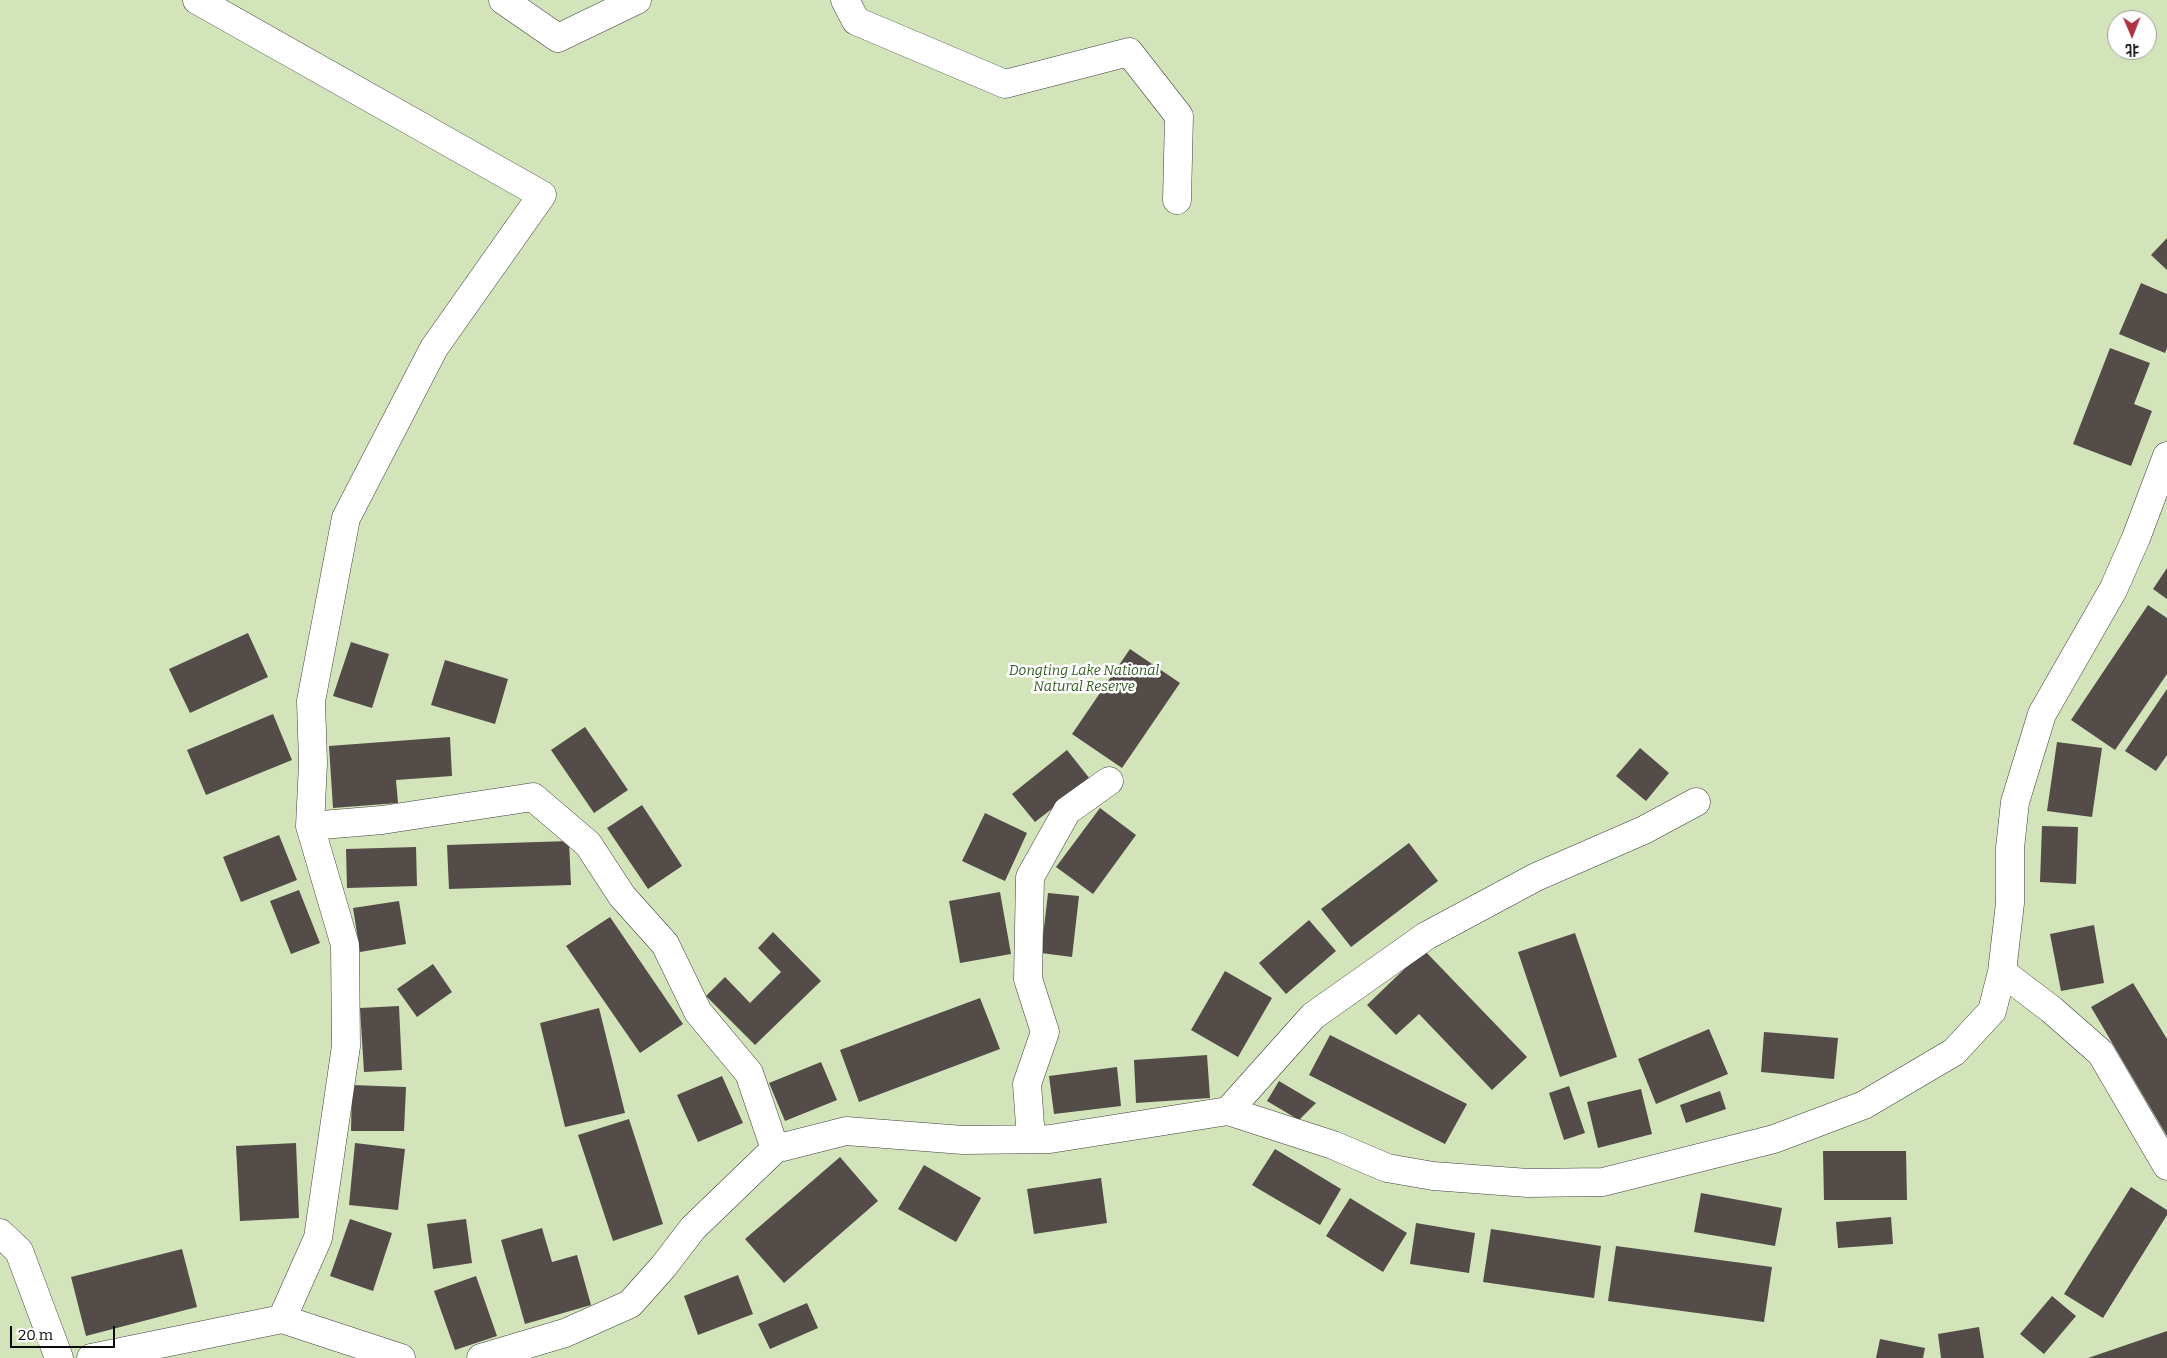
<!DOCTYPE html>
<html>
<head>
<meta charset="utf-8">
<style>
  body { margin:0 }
  #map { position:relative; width:2167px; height:1358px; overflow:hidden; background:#fdf8ec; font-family:Bitter,"Noto Sans SC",serif }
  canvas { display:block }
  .north { position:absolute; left:2107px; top:10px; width:50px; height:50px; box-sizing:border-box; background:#fff; border:1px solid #9e9e9e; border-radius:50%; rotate:179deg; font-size:14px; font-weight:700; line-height:20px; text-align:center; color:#0c0c0c }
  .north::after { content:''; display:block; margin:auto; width:18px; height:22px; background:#ae3242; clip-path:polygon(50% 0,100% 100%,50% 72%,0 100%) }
  .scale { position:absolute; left:10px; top:1326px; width:105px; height:22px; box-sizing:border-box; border:2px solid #0c0c0c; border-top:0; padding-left:6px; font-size:15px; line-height:18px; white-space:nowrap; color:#0c0c0c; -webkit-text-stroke:4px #fff; paint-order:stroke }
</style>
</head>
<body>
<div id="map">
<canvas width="2167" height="1358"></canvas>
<div class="north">北</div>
<div class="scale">20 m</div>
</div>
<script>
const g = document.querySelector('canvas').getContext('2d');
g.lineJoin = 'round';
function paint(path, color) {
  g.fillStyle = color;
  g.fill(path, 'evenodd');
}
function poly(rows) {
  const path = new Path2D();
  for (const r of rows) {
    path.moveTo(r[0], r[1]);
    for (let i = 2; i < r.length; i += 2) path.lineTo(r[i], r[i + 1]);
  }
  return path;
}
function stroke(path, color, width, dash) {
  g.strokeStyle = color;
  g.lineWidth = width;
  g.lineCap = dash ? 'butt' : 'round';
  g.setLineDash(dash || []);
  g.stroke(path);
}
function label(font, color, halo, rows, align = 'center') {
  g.font = font + ' Bitter,serif';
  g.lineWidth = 5;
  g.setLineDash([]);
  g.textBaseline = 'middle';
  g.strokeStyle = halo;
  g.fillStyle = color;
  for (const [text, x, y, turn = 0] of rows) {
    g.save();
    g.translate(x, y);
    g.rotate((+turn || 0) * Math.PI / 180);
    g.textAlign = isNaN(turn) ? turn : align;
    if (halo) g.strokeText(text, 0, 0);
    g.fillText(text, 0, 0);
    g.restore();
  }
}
const green = poly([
  [0,0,2167,0,2167,1358,0,1358],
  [2117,20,2147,20,2147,50,2117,50]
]);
const building = poly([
  [2167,238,2167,270,2151,255],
  [2141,283,2167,294,2167,348,2165,353,2119,334],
  [2110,348,2150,363,2134,404,2152,411,2131,466,2073,444],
  [2167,568,2167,599,2153,589],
  [2148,605,2167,618,2167,674,2115,750,2071,720],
  [248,633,268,677,190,713,169,669],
  [351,642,389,654,372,708,333,696],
  [1130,649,1180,683,1122,768,1072,734],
  [445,660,508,679,495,724,431,705],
  [2167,689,2167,755,2156,771,2125,751],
  [273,714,292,760,206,795,187,750],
  [585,727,628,790,594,813,551,750],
  [450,737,452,776,396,780,398,803,333,808,329,746],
  [2057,742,2102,748,2092,817,2047,811],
  [1640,748,1669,773,1646,801,1616,776],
  [1067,750,1090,779,1035,822,1012,794],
  [642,805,682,866,648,889,607,828],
  [1100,808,1136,835,1093,894,1056,867],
  [985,813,1027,833,1005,881,962,861],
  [2042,826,2078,827,2076,884,2040,882],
  [279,835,297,880,241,902,223,857],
  [569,841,571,885,449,889,447,845],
  [1409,843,1438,881,1351,947,1321,909],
  [416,847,417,886,347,888,346,849],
  [299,890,320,943,291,954,270,901],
  [1000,892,1011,954,960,963,949,901],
  [1048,893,1079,896,1072,957,1041,953],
  [399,901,406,944,360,952,353,908],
  [610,917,683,1024,640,1053,566,946],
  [1309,920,1336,951,1286,994,1259,963],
  [2094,925,2104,983,2061,991,2050,934],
  [773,932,821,981,755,1045,706,996,725,977,750,1003,781,972,758,948],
  [1575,933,1617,1057,1560,1077,1518,952],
  [1424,950,1527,1057,1492,1090,1419,1014,1396,1035,1367,1005],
  [433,964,452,992,417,1017,397,989],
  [1225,971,1272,998,1238,1057,1191,1030],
  [2133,983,2167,1039,2167,1136,2091,1007],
  [980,998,1000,1049,859,1102,840,1050],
  [399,1006,402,1070,364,1072,360,1008],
  [599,1008,625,1113,565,1127,540,1023],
  [1709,1029,1728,1074,1656,1104,1638,1059],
  [1764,1032,1838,1038,1834,1079,1761,1072],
  [1330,1035,1467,1104,1445,1144,1309,1075],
  [1207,1055,1210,1098,1136,1103,1134,1060],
  [821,1062,837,1100,785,1121,769,1083],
  [1117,1067,1121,1106,1054,1114,1049,1076],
  [722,1076,743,1123,698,1142,677,1095],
  [1279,1081,1316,1103,1299,1120,1267,1101],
  [352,1085,406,1087,404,1131,351,1131],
  [1569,1086,1585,1133,1564,1140,1549,1093],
  [1641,1089,1652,1134,1598,1148,1587,1102],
  [1720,1091,1726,1109,1686,1123,1680,1105],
  [629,1119,663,1224,613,1241,578,1135],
  [296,1143,299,1218,240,1221,236,1146],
  [355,1143,405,1149,398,1210,349,1205],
  [1275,1149,1341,1189,1320,1225,1252,1185],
  [1823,1151,1906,1151,1907,1200,1824,1200],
  [840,1157,878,1201,784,1283,745,1239],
  [924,1165,981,1198,956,1242,898,1209],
  [1101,1178,1107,1223,1034,1234,1027,1189],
  [2131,1187,2167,1210,2167,1215,2103,1318,2064,1294],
  [1701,1193,1782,1208,1775,1246,1694,1232],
  [1350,1198,1407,1233,1383,1272,1326,1236],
  [1891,1217,1893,1244,1838,1248,1836,1222],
  [350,1219,392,1233,373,1291,330,1276],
  [466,1219,472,1263,433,1269,427,1224],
  [1416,1223,1475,1233,1469,1273,1410,1264],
  [542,1228,552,1262,577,1255,591,1305,525,1324,501,1240],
  [1491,1229,1601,1246,1594,1298,1483,1282],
  [1616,1246,1772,1267,1764,1322,1608,1301],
  [182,1249,197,1307,86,1336,71,1277],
  [738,1275,753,1314,698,1335,684,1296],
  [476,1276,497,1336,455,1350,434,1291],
  [2052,1296,2076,1316,2044,1354,2020,1334],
  [807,1303,818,1328,770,1349,758,1324],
  [1979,1327,1984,1358,1941,1358,1938,1334],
  [2167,1331,2167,1358,2088,1358],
  [1880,1339,1925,1348,1923,1358,1876,1358]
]);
const street = poly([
  [503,0,558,38,637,0],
  [845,0,856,21,1005,84,1129,52,1179,116,1177,200],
  [310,826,382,820,533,797,588,844,622,896,665,944,698,1012,749,1073,775,1149],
  [2002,972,2052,1010,2101,1053,2167,1166],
  [1228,1111,1313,1016,1426,936,1536,877,1644,830,1696,802],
  [1031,1139,1027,1084,1045,1032,1028,979,1030,877,1067,811,1109,781],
  [0,1233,19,1251,59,1358],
  [282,1319,401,1358],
  [91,1358,282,1319,318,1238,346,1046,345,945,310,826,313,763,311,701,346,518,434,348,542,195,197,0],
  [481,1358,565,1333,630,1304,663,1267,693,1228,775,1149,846,1131,963,1140,1050,1139,1228,1111,1333,1145,1387,1168,1433,1176,1528,1183,1603,1182,1774,1139,1864,1105,1954,1052,1992,1011,2002,972,2010,903,2010,848,2015,802,2042,714,2113,590,2136,538,2167,456]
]);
const parkNames = [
  ["Dongting Lake National",1084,671],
  ["Natural Reserve",1084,687]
];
paint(green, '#d3e4ba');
paint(building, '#534c49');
stroke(street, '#3f3f3f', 29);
stroke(street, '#fff', 28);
label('italic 14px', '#345c23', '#fff', parkNames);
</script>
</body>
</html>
